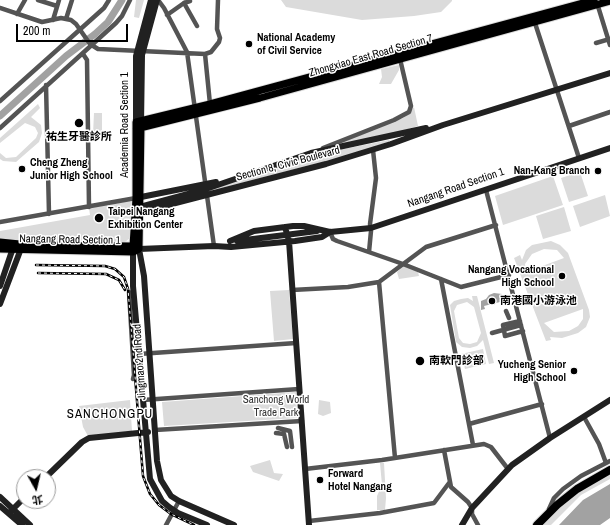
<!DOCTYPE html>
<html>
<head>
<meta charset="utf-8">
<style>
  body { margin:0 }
  #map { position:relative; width:610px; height:525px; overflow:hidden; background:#fff; font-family:"Archivo Narrow","Noto Sans TC",sans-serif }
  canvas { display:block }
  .north { position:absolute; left:16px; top:469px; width:40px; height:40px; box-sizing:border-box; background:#fff; border:1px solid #999; border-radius:50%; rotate:172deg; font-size:11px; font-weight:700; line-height:16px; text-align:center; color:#000 }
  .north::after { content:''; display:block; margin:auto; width:14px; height:18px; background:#000; clip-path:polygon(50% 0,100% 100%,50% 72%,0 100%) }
  .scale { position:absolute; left:16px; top:24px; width:112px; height:18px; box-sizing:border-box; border:2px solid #000; border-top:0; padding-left:5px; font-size:12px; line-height:14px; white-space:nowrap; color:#000; -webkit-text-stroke:3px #fff; paint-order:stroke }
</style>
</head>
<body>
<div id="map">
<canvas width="610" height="525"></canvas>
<div class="north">北</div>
<div class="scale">200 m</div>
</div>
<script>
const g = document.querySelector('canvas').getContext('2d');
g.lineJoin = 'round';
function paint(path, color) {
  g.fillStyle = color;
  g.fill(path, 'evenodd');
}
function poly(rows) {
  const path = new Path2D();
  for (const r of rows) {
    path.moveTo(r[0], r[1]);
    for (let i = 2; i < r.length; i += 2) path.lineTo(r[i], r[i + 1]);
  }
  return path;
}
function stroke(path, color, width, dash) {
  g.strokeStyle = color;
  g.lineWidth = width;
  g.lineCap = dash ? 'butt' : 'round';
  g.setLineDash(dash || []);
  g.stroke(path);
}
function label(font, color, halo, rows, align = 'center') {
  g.font = font + ' "Archivo Narrow","Noto Sans TC",sans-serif';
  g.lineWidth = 3;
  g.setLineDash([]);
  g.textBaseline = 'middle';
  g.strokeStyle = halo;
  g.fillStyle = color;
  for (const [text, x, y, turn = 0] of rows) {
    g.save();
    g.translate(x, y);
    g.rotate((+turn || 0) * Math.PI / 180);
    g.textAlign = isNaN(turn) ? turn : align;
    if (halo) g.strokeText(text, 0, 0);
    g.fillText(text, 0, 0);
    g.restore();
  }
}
const green = poly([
  [136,0,144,0,139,18,134,17],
  [281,0,452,0,452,1,441,12,414,16,362,20,286,7],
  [399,65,399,70,391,84,379,84,382,77,381,69],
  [38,104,40,108,31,117,41,125,42,133,39,142,16,162,3,161,0,159,0,153,6,158,16,157,36,138,38,133,35,127,25,123,0,143,0,138],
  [414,107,418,126,385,136,338,146,337,144,403,118,409,114],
  [94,113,102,113,102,134,93,134],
  [389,140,391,141,353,154,211,191,211,189,314,155],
  [580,172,588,196,569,202,561,178],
  [553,176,563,205,503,225,495,196],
  [605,195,610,216,580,227,573,206],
  [130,201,131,202,130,238,125,242,37,242,0,239,0,231,90,215,89,208],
  [564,207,571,231,543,239,536,216],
  [551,241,560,245,568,253,589,310,590,317,586,327,578,333,562,338,550,337,551,340,546,341,514,258,520,255,522,260,526,250,532,245],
  [544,249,557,250,564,258,526,272,525,264,532,254],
  [583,309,583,319,578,326,569,331,554,332,544,323],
  [404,266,418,272,419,276,399,279,397,272],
  [289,290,293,339,274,341,270,291],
  [472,296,477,296,494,363,489,364,483,340,477,346,470,348,462,347,456,342,450,305,454,301,461,299,468,298,473,301],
  [467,302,474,307,481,333,477,342,470,344,463,343,459,338,454,311,457,305],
  [483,349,486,364,465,369,461,354],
  [296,392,297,418,164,426,162,402],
  [130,400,132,431,88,436,83,427,79,406],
  [319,400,330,402,331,413,323,416,318,414],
  [270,460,274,473,283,474,279,481,253,472,250,466],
  [380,463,384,463,386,498,385,510,377,510,377,496,382,485],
  [610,471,610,479,581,495,551,525,539,525,583,487]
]);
const water = poly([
  [494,293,502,294,504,305,502,306,500,302,484,306,485,309,481,310,481,301,486,299,489,295],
  [610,484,610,518,600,525,559,525,583,500]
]);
const river = poly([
  [0,116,66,56,95,34,108,22,122,0]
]);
const street = poly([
  [38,0,57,6],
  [158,0,164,8,187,52,214,246],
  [190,1,184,3,197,26],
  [597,3,610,45],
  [0,8,42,22,61,18,71,20,76,24,90,44,98,49,205,54,211,52,219,42,220,38,217,29,218,0],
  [17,14,25,0],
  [167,15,184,3],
  [66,19,72,0],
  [53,20,59,0],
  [534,20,579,158],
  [83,54,87,60,89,207],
  [205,54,210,104],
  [46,85,49,214],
  [0,101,104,8,109,0],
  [569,126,610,112],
  [0,128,116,23,122,16,130,0],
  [323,148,394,120,409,112,411,106,400,59],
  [486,190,550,438],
  [0,222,136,198],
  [330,232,333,239,337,241,403,264,461,287,509,275],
  [369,252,371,231,370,224,376,178,373,150],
  [441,279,473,445],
  [379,282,395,458],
  [292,290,348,287,379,282,426,247,496,225],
  [129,292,134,375,133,379],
  [506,311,509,318],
  [520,321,503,325,505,336,523,331],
  [492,333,521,325],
  [139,354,296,343],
  [143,400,299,389],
  [584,417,599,444,606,463],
  [469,424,542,404],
  [278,428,290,431,292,447],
  [155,430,302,421],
  [276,433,284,434,287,447],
  [444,450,451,487,468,502,472,508,472,514,478,525],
  [305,469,382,460,484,444,491,447,508,469],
  [549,509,554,498,563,489,581,476,610,461],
  [309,521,380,513,434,503,449,483],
  [166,525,179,501]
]);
const secondary = poly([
  [136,122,136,56,151,0],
  [141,125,142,55,157,0],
  [136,198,216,182],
  [136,208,203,190,311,153,426,128],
  [137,213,326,164,391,144,443,125,610,73],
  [285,227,289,241,309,525],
  [230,241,254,231,293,226,304,226,330,232,371,228,610,148],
  [237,241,317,231],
  [139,249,144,276,157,461,161,480,171,496,179,501,234,525],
  [0,286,14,245],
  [0,304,22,246],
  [46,477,82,442,89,438,148,432],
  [0,497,30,525],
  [0,506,22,525],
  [11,511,24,498],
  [207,525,178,513,169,507,162,501,150,479,133,286,133,246,139,249,214,246,231,247,295,241,322,237,330,232],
  [462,525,472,508,512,465,550,438,610,400]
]);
const primary = poly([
  [136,129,260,98,610,1],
  [0,242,30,245,133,246,136,198,136,122,210,104,594,0],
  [0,249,133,252,139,249,141,128]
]);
const highway = poly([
  [537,525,557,505,577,489,610,470]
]);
const rail = poly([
  [36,265,105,266,115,269,124,277,128,289,143,476,150,494,159,505,171,514,194,525],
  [38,273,106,274,119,280,125,290]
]);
const streetBridge = poly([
  [596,43,610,39]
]);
const markers = [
  [249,44,4,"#000"],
  [79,123,5,"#000"],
  [22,169,4,"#000"],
  [598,171,4,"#000"],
  [99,218,5,"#000"],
  [562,276,4,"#000"],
  [492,301,4,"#000"],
  [420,361,5,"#000"],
  [574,371,4,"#000"],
  [320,480,4,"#000"]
];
const poiNames = [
  ["National Academy",257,38],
  ["of Civil Service",257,51],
  ["祐生牙醫診所",79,137,"center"],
  ["Cheng Zheng",30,163],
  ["Junior High School",30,176],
  ["Nan-Kang Branch",590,171,"right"],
  ["Taipei Nangang",108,212],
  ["Exhibition Center",108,225],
  ["Nangang Vocational",554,270,"right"],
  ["High School",554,283,"right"],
  ["南港國小游泳池",500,301],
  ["南軟門診部",429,361],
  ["Yucheng Senior",566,365,"right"],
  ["High School",566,378,"right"],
  ["Forward",328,474],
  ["Hotel Nangang",328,487]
];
const streetNames = [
  ["Zhongxiao East Road Section 7",371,56,-16],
  ["Academia Road Section 1",125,125,-90],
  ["Section 8, Civic Boulevard",288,164,-15],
  ["Nangang Road Section 1",456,188,-19],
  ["Nangang Road Section 1",70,240,1],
  ["Jingmao 2nd Road",140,362,-94]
];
const parkNames = [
  ["Sanchong World",276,400],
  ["Trade Park",276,413]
];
const quarterNames = [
  ["SANCHONGPU",110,415]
];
paint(green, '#dbdbdb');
paint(water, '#a2a2a2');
stroke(river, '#a2a2a2', 7);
stroke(primary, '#dbdbdb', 9);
stroke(highway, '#dbdbdb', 10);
stroke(street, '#545454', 4.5);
stroke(secondary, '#212121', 6);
stroke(primary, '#000', 7);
stroke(highway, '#000', 8);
stroke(rail, '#000', 2.5);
stroke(rail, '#fff', 1, [3]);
stroke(streetBridge, '#545454', 4.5);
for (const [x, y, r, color] of markers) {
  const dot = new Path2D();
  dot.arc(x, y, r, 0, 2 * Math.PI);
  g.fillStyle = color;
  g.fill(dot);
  stroke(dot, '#fff', 1.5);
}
label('bold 11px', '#000', '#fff', poiNames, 'left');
label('11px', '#000', '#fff', streetNames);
label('11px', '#323232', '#fff', parkNames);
g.letterSpacing = '1px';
label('13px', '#000', '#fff', quarterNames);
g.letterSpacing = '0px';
</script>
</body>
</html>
